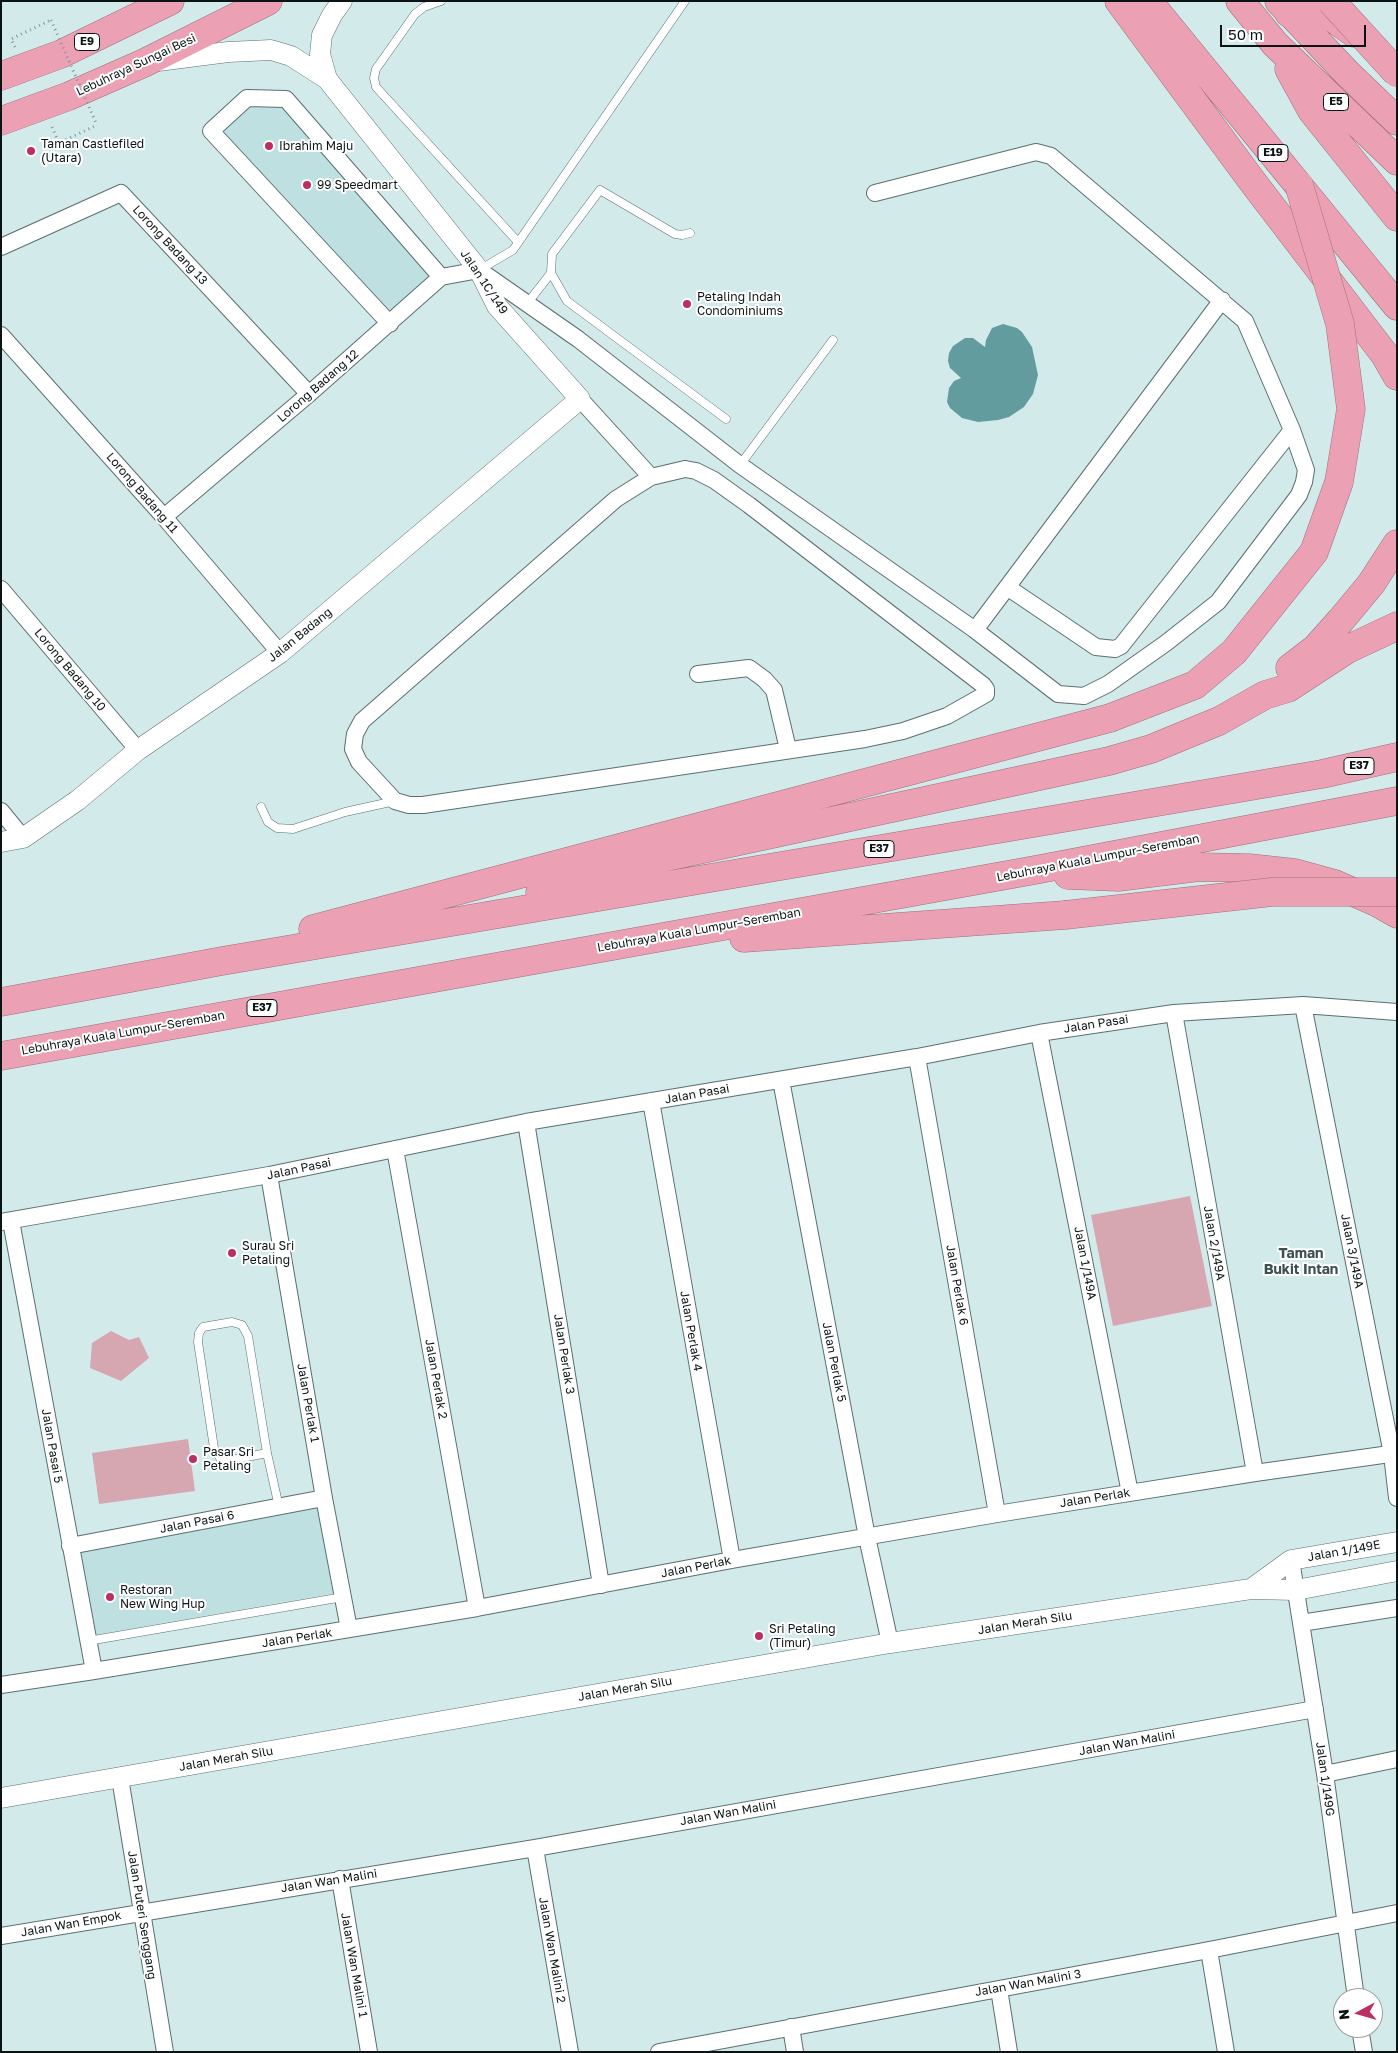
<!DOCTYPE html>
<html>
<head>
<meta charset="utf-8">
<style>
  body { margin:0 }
  #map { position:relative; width:1398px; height:2053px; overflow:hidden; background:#d3eaeb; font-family:"Golos Text",sans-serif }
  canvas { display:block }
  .frame { position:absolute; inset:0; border:2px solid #0b1314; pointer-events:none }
  .north { position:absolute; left:1333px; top:1988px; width:50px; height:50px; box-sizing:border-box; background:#fff; border:1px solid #9da1a1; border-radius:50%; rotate:264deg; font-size:14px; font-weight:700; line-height:20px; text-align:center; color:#0b1314 }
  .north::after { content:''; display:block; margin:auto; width:18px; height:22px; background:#bc2f62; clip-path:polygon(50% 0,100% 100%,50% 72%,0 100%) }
  .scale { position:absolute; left:1220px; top:25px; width:146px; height:22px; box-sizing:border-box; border:2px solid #0b1314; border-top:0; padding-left:6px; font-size:15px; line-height:18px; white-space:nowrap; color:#0b1314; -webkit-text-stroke:4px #fff; paint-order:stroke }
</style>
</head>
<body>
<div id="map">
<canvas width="1398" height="2053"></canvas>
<div class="frame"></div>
<div class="north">N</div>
<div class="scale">50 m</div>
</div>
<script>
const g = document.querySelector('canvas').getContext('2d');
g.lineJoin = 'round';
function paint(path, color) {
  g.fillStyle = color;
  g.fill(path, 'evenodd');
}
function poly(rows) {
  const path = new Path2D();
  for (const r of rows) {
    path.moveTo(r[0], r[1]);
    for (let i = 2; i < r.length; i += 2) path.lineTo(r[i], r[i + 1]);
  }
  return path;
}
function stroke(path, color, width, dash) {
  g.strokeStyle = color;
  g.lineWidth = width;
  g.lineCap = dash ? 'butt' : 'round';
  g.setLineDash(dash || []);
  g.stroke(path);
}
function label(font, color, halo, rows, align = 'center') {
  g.font = font + ' "Golos Text",sans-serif';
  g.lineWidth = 4;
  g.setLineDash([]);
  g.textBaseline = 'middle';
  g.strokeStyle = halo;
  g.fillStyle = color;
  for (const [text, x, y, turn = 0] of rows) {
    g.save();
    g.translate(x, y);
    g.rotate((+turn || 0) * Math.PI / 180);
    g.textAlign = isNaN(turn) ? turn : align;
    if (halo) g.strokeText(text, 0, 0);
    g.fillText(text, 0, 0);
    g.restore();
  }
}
const built = poly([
  [249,105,285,105,431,277,391,314,222,131],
  [318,1506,336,1593,95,1635,79,1550]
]);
const green = poly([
  [1190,1196,1212,1306,1113,1326,1091,1215],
  [111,1331,129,1340,139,1337,149,1358,121,1381,90,1368,92,1343],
  [188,1439,195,1491,99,1504,92,1453]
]);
const water = poly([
  [1003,324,1017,328,1022,332,1032,347,1038,375,1033,394,1024,407,1009,417,998,420,978,422,962,418,950,408,947,402,949,388,954,381,961,378,950,368,948,361,949,353,953,346,965,338,973,338,985,347,986,340,992,328]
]);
const path = poly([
  [15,47,11,39,51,20],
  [52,127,59,143,97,125]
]);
const service = poly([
  [441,1,424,7,415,14,376,69,374,78,376,87,518,242],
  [690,233,682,235,675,234,600,190,552,254,551,273,567,301,726,419],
  [481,269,513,250,685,1],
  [526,305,551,273],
  [740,465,833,340],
  [261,807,268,822,277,828,293,829,345,812,395,801],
  [267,1453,232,1460,220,1458,214,1448,198,1342,199,1333,203,1327,232,1322,242,1325,248,1336,267,1453,279,1507],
  [88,1641,343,1597]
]);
const minor = poly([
  [875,193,1036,152,1051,156,1245,321,1292,430,1306,470,1304,482,1299,495,1218,602,1166,643,1108,684,1084,696,1058,694,975,630],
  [1,247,121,193,309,394],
  [390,324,211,131,247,98,286,99,441,277],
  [1,335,164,517,280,653],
  [580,399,651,477],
  [685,469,696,471,714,480,749,505,983,685,986,689,986,694,947,716,903,731,865,739,423,805,409,805,395,801,359,762,353,749,355,734,362,721,616,499,651,477,685,469],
  [164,517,309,394,441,277,479,270,578,339,740,465,975,630,1222,300],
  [1007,587,1096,647,1115,649,1121,646,1292,430],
  [1,589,138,750],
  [698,674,749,668,764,679,774,690,788,749],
  [1,811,23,838],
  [1303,1005,1392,1454,1397,1498],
  [1174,1013,1255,1473],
  [1039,1033,1130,1493],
  [917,1057,997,1514],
  [781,1080,867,1537,890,1643],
  [651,1101,732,1560],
  [526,1122,601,1585],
  [395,1149,477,1608],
  [269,1175,324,1498,349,1629],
  [11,1221,94,1671],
  [1,1222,269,1175,526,1122,917,1057,1039,1033,1174,1013,1303,1005,1397,1012],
  [70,1546,324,1498],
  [1291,1560,1325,1774,1356,1998],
  [1301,1623,1397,1608],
  [1,1685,94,1671,477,1608,732,1560,997,1514,1255,1473,1397,1453],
  [1325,1774,1397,1759],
  [120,1778,165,2052],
  [535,1848,570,2052],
  [340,1879,369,2052],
  [1,1936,535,1848,1315,1709],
  [1209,1950,1226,2052],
  [999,1989,1009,2052],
  [791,2027,795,2052],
  [1360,2028,1364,2052],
  [659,2052,1209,1950,1397,1913]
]);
const tertiary = poly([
  [327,79,320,54,322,35,332,15,342,1],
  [1,842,23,838,78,800,138,750,280,653,580,399,497,306,479,270,327,79,291,56,271,50,228,52,158,61],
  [1251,1589,1291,1560,1397,1542],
  [1,1798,890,1643,1251,1589,1296,1590,1397,1571]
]);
const motorway = poly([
  [1119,1,1252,181,1385,355,1397,376],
  [1148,1,1397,306],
  [1240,1,1275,44,1397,161],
  [1279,1,1348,74,1397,121],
  [1289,13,1326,13,1354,33],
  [1289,69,1312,111,1397,217],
  [1,76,61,54,170,1],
  [1,121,69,96,144,63,268,1],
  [1290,668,1316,648,1341,620,1371,584,1397,544],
  [1068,875,1118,877,1199,867,1249,868,1295,873,1335,884,1378,903,1397,914],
  [540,892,638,863,1109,761,1151,749,1219,721,1265,695,1288,688,1346,650,1397,626],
  [313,929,1110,718],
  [744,938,1065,915],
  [1,1002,222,961,1322,774,1397,757],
  [1,1056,1035,870,1397,801]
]);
const pathBridge = poly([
  [51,20,97,125]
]);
const motorwayBridge = poly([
  [1331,1,1397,73],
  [1110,718,1195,685,1234,652,1314,552,1339,482,1351,409,1340,324,1299,185],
  [1065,915,1272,892,1397,892]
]);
const markers = [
  [269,146,5,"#bc2f62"],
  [31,151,5,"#bc2f62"],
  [307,185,5,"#bc2f62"],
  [687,304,5,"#bc2f62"],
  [232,1253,5,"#bc2f62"],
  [193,1459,5,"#bc2f62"],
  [110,1597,5,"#bc2f62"],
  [759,1636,5,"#bc2f62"]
];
const shields = [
  [87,42,25],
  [1336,102,25],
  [1273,153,30],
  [1359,766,30],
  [879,849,30],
  [262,1008,30]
];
const shieldNames = [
  ["E9",87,42],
  ["E5",1336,102],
  ["E19",1273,153],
  ["E37",1359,766],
  ["E37",879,849],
  ["E37",262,1008]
];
const streetNames = [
  ["Lebuhraya Sungai Besi",136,65,-25],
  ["Lorong Badang 13",170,245,47],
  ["Jalan 1C/149",484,282,56],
  ["Lorong Badang 12",318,386,-41],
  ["Lorong Badang 11",142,493,49],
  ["Jalan Badang",300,635,-39],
  ["Lorong Badang 10",70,670,50],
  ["Lebuhraya Kuala Lumpur–Seremban",1098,858,-11],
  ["Lebuhraya Kuala Lumpur–Seremban",699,930,-10],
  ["Jalan Pasai",1096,1024,-9],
  ["Lebuhraya Kuala Lumpur–Seremban",123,1033,-10],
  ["Jalan Pasai",697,1094,-10],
  ["Jalan Pasai",299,1169,-12],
  ["Jalan 2/149A",1214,1243,80],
  ["Jalan 3/149A",1352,1251,79],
  ["Jalan 1/149A",1085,1263,79],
  ["Jalan Perlak 6",957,1285,80],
  ["Jalan Perlak 4",691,1331,80],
  ["Jalan Perlak 3",564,1354,81],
  ["Jalan Perlak 5",834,1362,79],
  ["Jalan Perlak 2",436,1379,80],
  ["Jalan Perlak 1",308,1403,80],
  ["Jalan Pasai 5",52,1446,80],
  ["Jalan Perlak",1095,1498,-9],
  ["Jalan Pasai 6",197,1522,-11],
  ["Jalan 1/149E",1344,1551,-10],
  ["Jalan Perlak",696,1567,-11],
  ["Jalan Merah Silu",1025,1623,-9],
  ["Jalan Perlak",297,1638,-9],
  ["Jalan Merah Silu",625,1689,-10],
  ["Jalan Wan Malini",1127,1743,-10],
  ["Jalan Merah Silu",226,1759,-10],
  ["Jalan 1/149G",1325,1779,82],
  ["Jalan Wan Malini",728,1813,-10],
  ["Jalan Wan Malini",329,1881,-9],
  ["Jalan Puteri Senggang",142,1915,81],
  ["Jalan Wan Empok",71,1924,-10],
  ["Jalan Wan Malini 2",552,1950,80],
  ["Jalan Wan Malini 1",354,1965,80],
  ["Jalan Wan Malini 3",1028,1983,-10]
];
const poiNames = [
  ["Taman Castlefiled",41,144],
  ["(Utara)",41,158],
  ["Ibrahim Maju",279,146],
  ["99 Speedmart",317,185],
  ["Petaling Indah",697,297],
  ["Condominiums",697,311],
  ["Surau Sri",242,1246],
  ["Petaling",242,1260],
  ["Pasar Sri",203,1452],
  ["Petaling",203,1466],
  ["Restoran",120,1590],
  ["New Wing Hup",120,1604],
  ["Sri Petaling",769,1629],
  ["(Timur)",769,1643]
];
const neighbourhoodNames = [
  ["Taman",1301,1254],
  ["Bukit Intan",1301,1270]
];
paint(built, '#bfe0e1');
paint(green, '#d6a7b1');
paint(water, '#639c9f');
stroke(service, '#5b6f70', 9);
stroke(minor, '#5b6f70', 18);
stroke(tertiary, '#5b6f70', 21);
stroke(motorway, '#9d6f7b', 29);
stroke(path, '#839495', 3, [1, 4]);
stroke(service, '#fff', 8);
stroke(minor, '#fff', 16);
stroke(tertiary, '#fff', 20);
stroke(motorway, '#eba1b3', 28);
stroke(motorwayBridge, '#9d6f7b', 29, []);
stroke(pathBridge, '#839495', 3, [1, 4]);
stroke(motorwayBridge, '#eba1b3', 28);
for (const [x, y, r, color] of markers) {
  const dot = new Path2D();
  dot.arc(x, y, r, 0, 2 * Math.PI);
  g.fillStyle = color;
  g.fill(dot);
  stroke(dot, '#fff', 2);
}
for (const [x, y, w] of shields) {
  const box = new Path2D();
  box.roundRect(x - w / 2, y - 8.5, w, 17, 4);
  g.fillStyle = '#fff';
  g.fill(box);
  stroke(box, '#0b1314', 1);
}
label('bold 11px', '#0b1314', null, shieldNames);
label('12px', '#0b1314', '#fff', streetNames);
label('12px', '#0b1314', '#fff', poiNames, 'left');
label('bold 14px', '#3d5152', '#fff', neighbourhoodNames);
</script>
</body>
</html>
